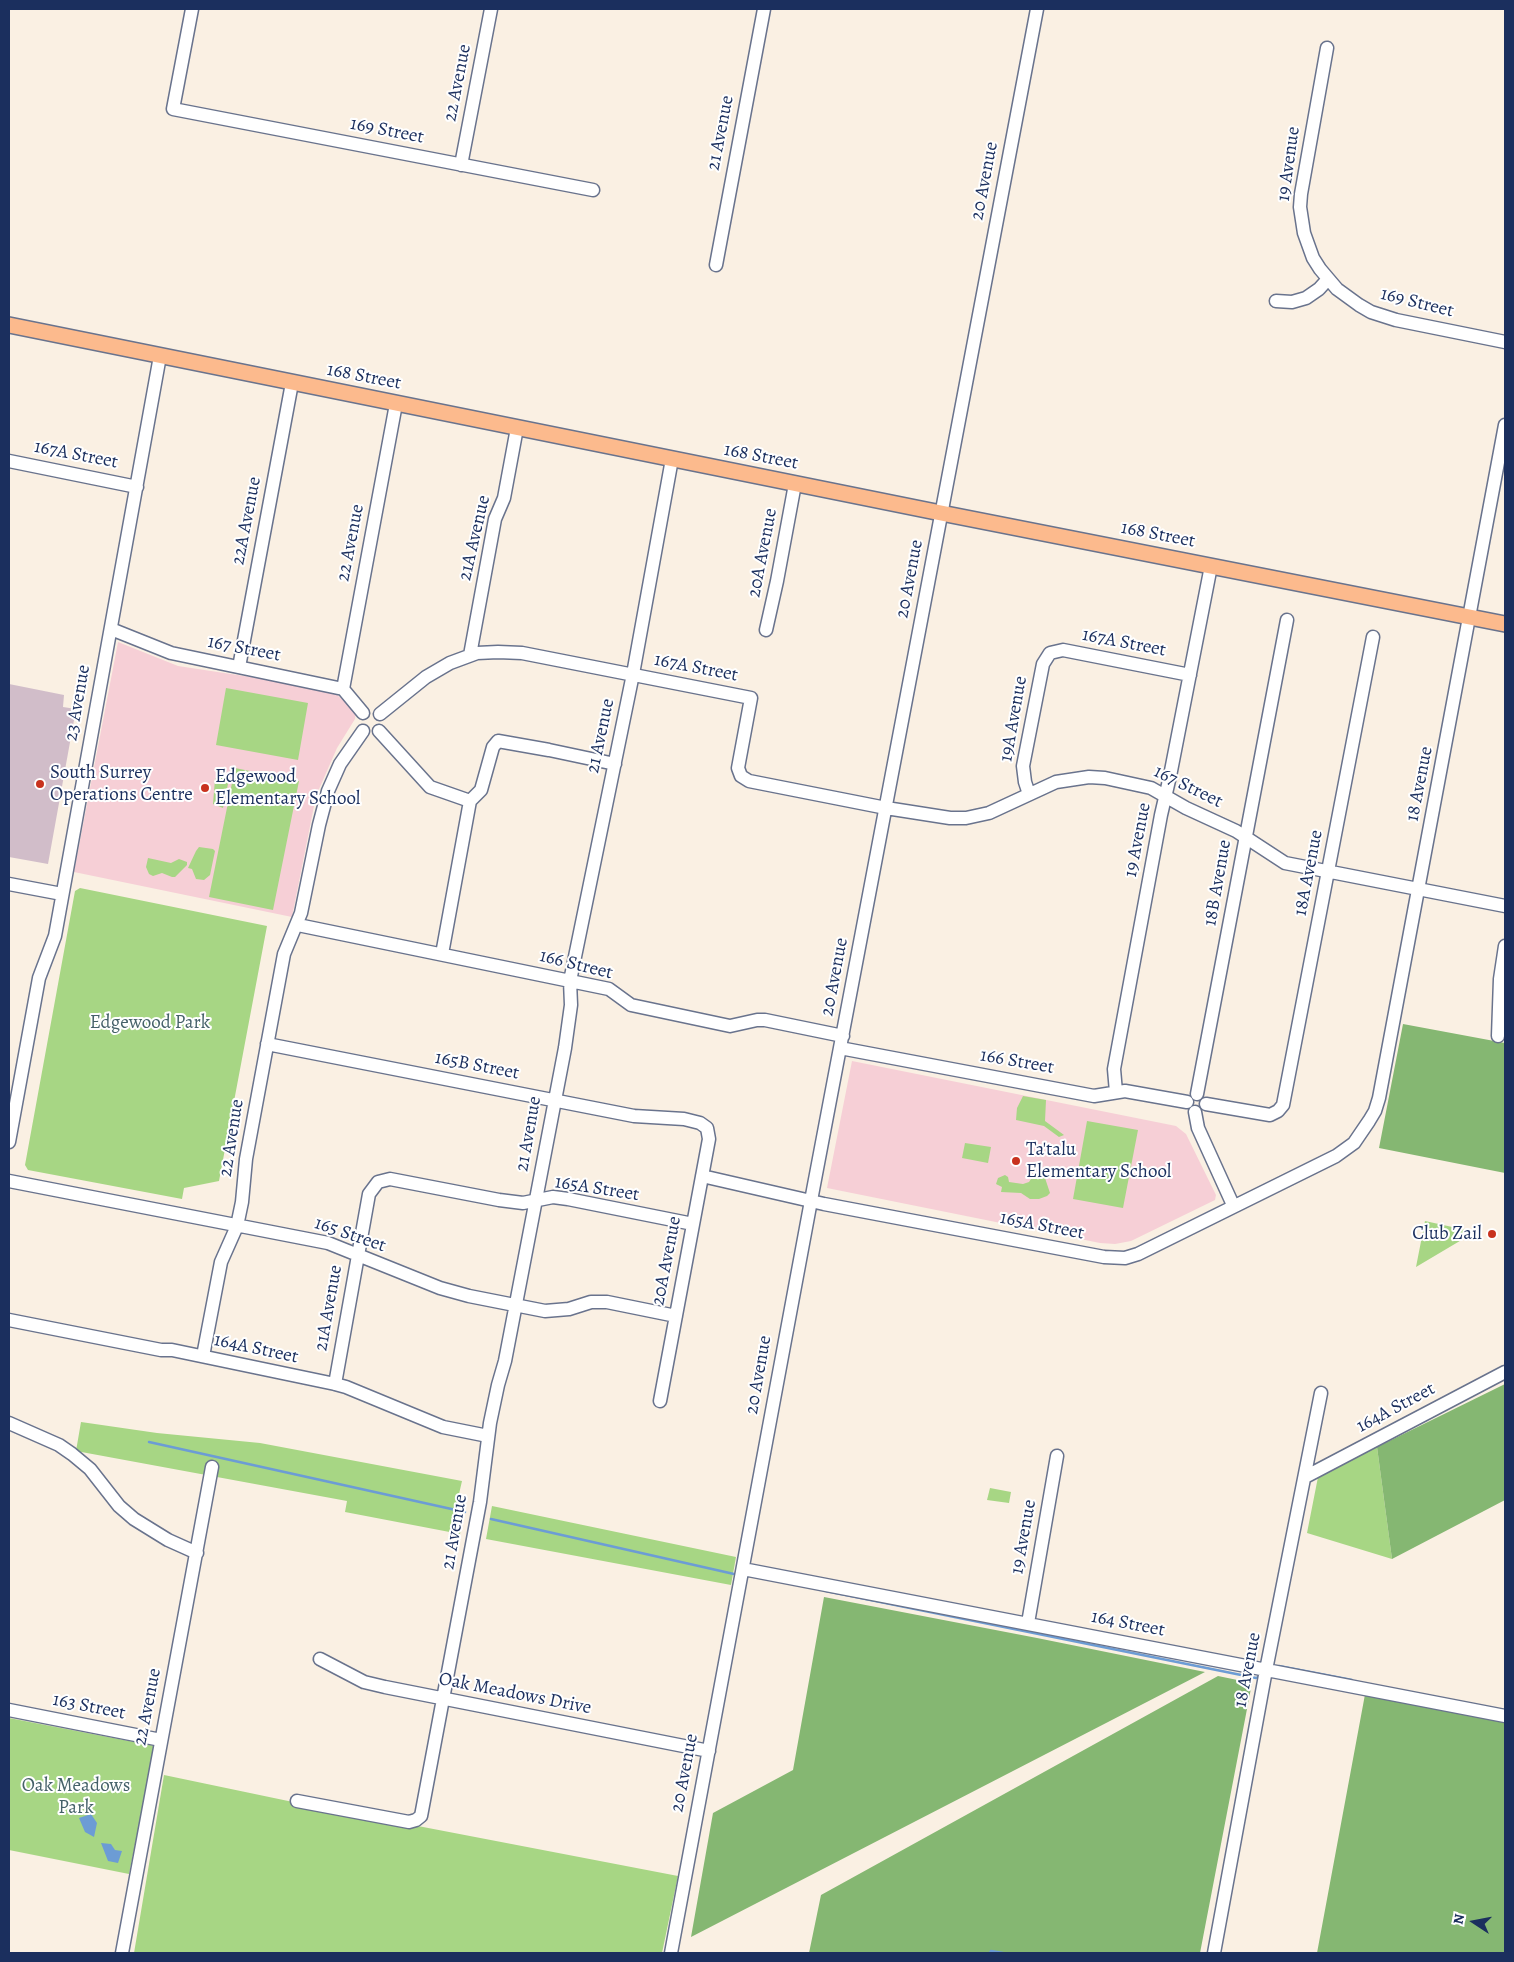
<!DOCTYPE html>
<html>
<head>
<meta charset="utf-8">
<style>
  body { margin:0 }
  #map { position:relative; width:1514px; height:1962px; overflow:hidden; background:#faf0e3; font-family:Alegreya,serif }
  canvas { display:block }
  .frame { position:absolute; inset:0; border:10px solid #1b2f5e; pointer-events:none }
  .north { position:absolute; left:1449px; top:1897px; width:50px; height:50px; -webkit-text-stroke:4px #fff; paint-order:stroke; rotate:281deg; font-size:14px; font-weight:700; line-height:20px; text-align:center; color:#1b2f5e }
  .north::after { content:''; display:block; margin:auto; width:18px; height:22px; background:#1b2f5e; clip-path:polygon(50% 0,100% 100%,50% 72%,0 100%) }
</style>
</head>
<body>
<div id="map">
<canvas width="1514" height="1962"></canvas>
<div class="frame"></div>
<div class="north">N</div>
</div>
<script>
const g = document.querySelector('canvas').getContext('2d');
g.lineJoin = 'round';
function paint(path, color) {
  g.fillStyle = color;
  g.fill(path, 'evenodd');
}
function poly(rows) {
  const path = new Path2D();
  for (const r of rows) {
    path.moveTo(r[0], r[1]);
    for (let i = 2; i < r.length; i += 2) path.lineTo(r[i], r[i + 1]);
  }
  return path;
}
function stroke(path, color, width, dash) {
  g.strokeStyle = color;
  g.lineWidth = width;
  g.lineCap = dash ? 'butt' : 'round';
  g.setLineDash(dash || []);
  g.stroke(path);
}
function label(font, color, halo, rows, align = 'center') {
  g.font = font + ' Alegreya,serif';
  g.lineWidth = 4;
  g.setLineDash([]);
  g.textBaseline = 'middle';
  g.strokeStyle = halo;
  g.fillStyle = color;
  for (const [text, x, y, turn = 0] of rows) {
    g.save();
    g.translate(x, y);
    g.rotate((+turn || 0) * Math.PI / 180);
    g.textAlign = isNaN(turn) ? turn : align;
    if (halo) g.strokeText(text, 0, 0);
    g.fillText(text, 0, 0);
    g.restore();
  }
}
const built = poly([
  [118,642,178,666,330,689,356,711,355,719,337,748,316,796,292,917,74,872],
  [852,1061,1176,1126,1186,1134,1216,1195,1215,1200,1131,1241,1115,1244,1100,1243,827,1188]
]);
const industrial = poly([
  [9,684,64,695,63,707,76,709,48,864,9,857]
]);
const green = poly([
  [226,688,308,703,298,760,216,745],
  [235,768,299,781,273,910,209,897],
  [219,775,227,776,229,779,223,808,213,804,215,779],
  [199,847,213,849,215,851,210,875,204,880,196,879,192,869,188,868,196,851],
  [148,858,171,863,179,859,187,862,187,865,175,877,172,877,162,873,153,876,149,874,146,867],
  [80,888,267,926,219,1181,184,1188,182,1199,28,1170,25,1165,75,891],
  [1023,1096,1046,1100,1045,1121,1064,1135,1059,1137,1044,1126,1016,1120,1017,1108],
  [1087,1121,1138,1130,1123,1208,1073,1199],
  [965,1143,991,1147,988,1163,962,1158],
  [1045,1170,1048,1174,1045,1178,1050,1193,1047,1196,1039,1199,1030,1199,1021,1193,1001,1192,1002,1187,996,1184,998,1178,1005,1175,1008,1177,1009,1182,1023,1184,1029,1182,1033,1176],
  [1425,1221,1475,1232,1416,1267],
  [81,1422,157,1433,260,1443,462,1481,459,1494,466,1500,460,1534,345,1512,347,1501,76,1451],
  [1377,1447,1392,1559,1307,1533,1318,1477],
  [990,1488,1011,1492,1009,1503,987,1500],
  [492,1506,736,1557,731,1585,486,1539],
  [9,1718,155,1746,129,1874,9,1850],
  [164,1775,293,1802,678,1876,662,1953,134,1953]
]);
const forest = poly([
  [1403,1024,1505,1043,1505,1173,1379,1148],
  [1505,1384,1505,1500,1392,1559,1377,1447],
  [824,1597,1037,1638,1205,1672,691,1937,713,1813,793,1770],
  [1218,1676,1252,1683,1200,1953,809,1953,821,1895],
  [1366,1689,1505,1719,1505,1953,1317,1953]
]);
const water = poly([
  [91,1814,97,1823,94,1837,85,1832,79,1818],
  [101,1843,111,1844,115,1850,122,1851,118,1863,108,1861]
]);
const stream = poly([
  [149,1442,465,1512],
  [491,1519,734,1574],
  [826,1591,1256,1678,1258,1677],
  [1277,1667,1279,1666,1352,1680],
  [990,1953,991,1951,1003,1953]
]);
const minor = poly([
  [192,9,173,109,593,190],
  [1327,48,1301,194,1300,207,1304,233,1313,258,1320,269,1337,289,1359,305,1371,312,1396,320,1505,342],
  [461,165,491,9],
  [716,265,764,9],
  [1276,301,1292,302,1306,298,1319,289,1328,279],
  [9,461,137,487],
  [111,629,171,653,343,689,363,713],
  [766,630,777,581,795,484],
  [470,655,495,519,504,498,517,428],
  [239,667,292,383],
  [343,689,396,404],
  [380,714,426,677,450,663,477,653,498,652,522,653,751,698,738,768,741,776,749,781,886,808,950,818,966,818,989,813,1056,782,1089,777,1105,778,1151,788,1186,808,1236,831,1285,863,1505,906],
  [379,731,430,787,470,801,481,790,493,747,498,741,549,750,615,764],
  [1029,794,1025,782,1023,766,1043,664,1050,653,1063,650,1190,675],
  [9,884,62,894],
  [298,925,609,989,631,1005,730,1026,757,1020,765,1020,843,1036],
  [442,954,470,801],
  [1498,1036,1500,979,1505,946],
  [267,1044,634,1116,684,1119,700,1123,707,1128,709,1139,660,1401],
  [840,1048,1094,1096,1125,1091,1187,1102],
  [1116,1092,1114,1069,1161,815,1170,776,1211,566],
  [1197,1094,1287,620],
  [1206,1104,1270,1115,1278,1111,1283,1105,1373,637],
  [1195,1112,1198,1128,1233,1205],
  [9,1142,39,978,55,936,160,356],
  [702,1176,824,1204,1104,1257,1125,1258,1138,1254,1336,1156,1354,1143,1369,1121,1375,1111,1379,1098,1505,425],
  [9,1181,328,1243,440,1288,469,1296,545,1311,569,1309,591,1302,607,1302,676,1316],
  [9,1320,161,1350,172,1350,335,1384,346,1387,443,1427,488,1436],
  [203,1356,221,1262,237,1226,242,1202,246,1159,284,954,301,913,319,825,328,791,340,764,363,731],
  [335,1384,369,1194,378,1182,390,1179,499,1200,523,1203,553,1197,568,1199,693,1224],
  [9,1423,59,1445,72,1454,90,1469,119,1506,134,1519,168,1540,197,1553],
  [1305,1477,1505,1372],
  [743,1569,1505,1716],
  [1028,1623,1057,1456],
  [320,1659,364,1682,385,1687,709,1751],
  [9,1710,161,1740],
  [297,1801,409,1822,416,1820,421,1816,480,1502,490,1423,498,1385,505,1361,565,1048,571,1005,570,981,633,674,672,459],
  [122,1953,212,1467],
  [671,1953,813,1190,1037,9],
  [1214,1953,1266,1670,1321,1393]
]);
const major = poly([
  [9,325,941,513,1505,624]
]);
const markers = [
  [40,784,5,"#c8321e"],
  [205,788,5,"#c8321e"],
  [1016,1161,5,"#c8321e"],
  [1492,1234,5,"#c8321e"]
];
const streetNames = [
  ["22 Avenue",458,83,-79],
  ["169 Street",387,131,11],
  ["21 Avenue",721,133,-79],
  ["19 Avenue",1289,164,-82],
  ["20 Avenue",985,181,-79],
  ["169 Street",1417,303,14],
  ["168 Street",364,377,11],
  ["167A Street",76,455,11],
  ["168 Street",761,457,11],
  ["22A Avenue",247,521,-79],
  ["168 Street",1158,535,11],
  ["21A Avenue",475,538,-77],
  ["22 Avenue",351,543,-79],
  ["20A Avenue",763,553,-79],
  ["20 Avenue",910,579,-79],
  ["167A Street",1124,643,11],
  ["167 Street",244,649,11],
  ["167A Street",696,668,11],
  ["23 Avenue",78,703,-80],
  ["19A Avenue",1014,719,-80],
  ["21 Avenue",601,736,-78],
  ["18 Avenue",1420,784,-79],
  ["167 Street",1188,787,26],
  ["19 Avenue",1138,840,-79],
  ["18A Avenue",1309,873,-79],
  ["18B Avenue",1218,883,-80],
  ["166 Street",576,965,14],
  ["20 Avenue",835,977,-79],
  ["166 Street",1017,1062,10],
  ["165B Street",477,1066,11],
  ["21 Avenue",529,1134,-80],
  ["22 Avenue",232,1138,-81],
  ["165A Street",597,1189,9],
  ["165A Street",1042,1226,11],
  ["165 Street",350,1235,19],
  ["20A Avenue",667,1261,-79],
  ["21A Avenue",329,1308,-80],
  ["164A Street",256,1349,12],
  ["20 Avenue",759,1375,-80],
  ["164A Street",1396,1408,-28],
  ["21 Avenue",455,1532,-80],
  ["19 Avenue",1024,1537,-80],
  ["164 Street",1128,1624,11],
  ["18 Avenue",1248,1670,-79],
  ["Oak Meadows Drive",515,1694,11],
  ["163 Street",89,1707,11],
  ["22 Avenue",148,1707,-79],
  ["20 Avenue",685,1773,-79]
];
const poiNames = [
  ["South Surrey",50,773],
  ["Operations Centre",50,795],
  ["Edgewood",215,777],
  ["Elementary School",215,799],
  ["Ta'talu",1026,1150],
  ["Elementary School",1026,1172],
  ["Club Zail",1482,1234,"right"]
];
const parkNames = [
  ["Edgewood Park",150,1023],
  ["Oak Meadows",76,1786],
  ["Park",76,1808]
];
paint(built, '#f6cfd6');
paint(industrial, '#d1bdc9');
paint(green, '#a7d684');
paint(forest, '#85b772');
paint(water, '#6c9cd5');
stroke(stream, '#6c9cd5', 2.5);
stroke(minor, '#69738d', 15);
stroke(major, '#69738d', 18);
stroke(minor, '#fff', 12);
stroke(major, '#fcba8d', 15);
for (const [x, y, r, color] of markers) {
  const dot = new Path2D();
  dot.arc(x, y, r, 0, 2 * Math.PI);
  g.fillStyle = color;
  g.fill(dot);
  stroke(dot, '#fff', 2);
}
label('19px', '#1b2f5e', '#fff', streetNames);
label('19px', '#1b2f5e', '#fff', poiNames, 'left');
label('19px', '#456169', '#fff', parkNames);
</script>
</body>
</html>
